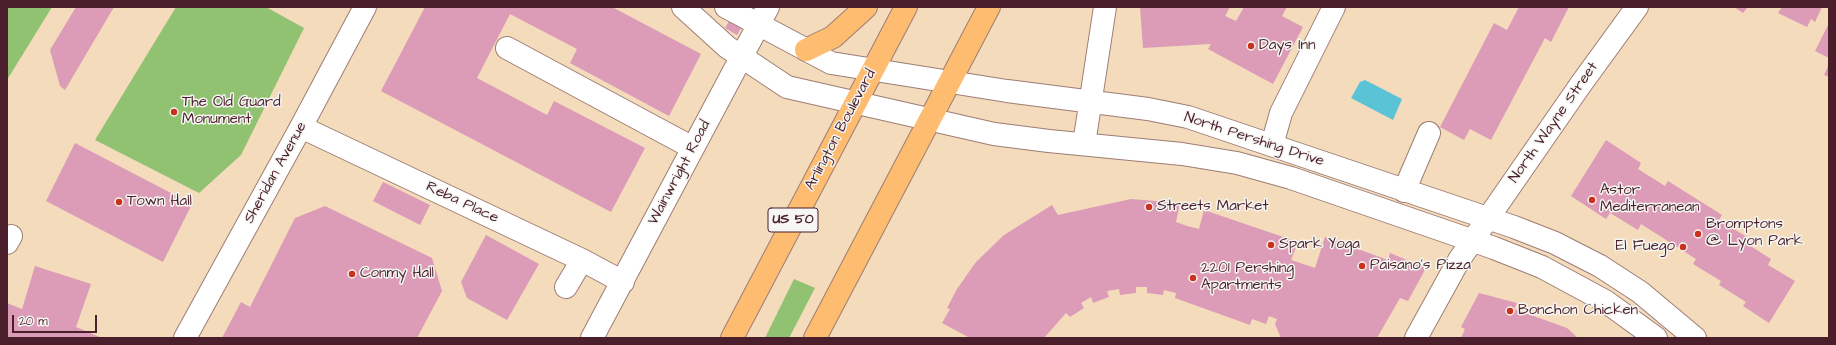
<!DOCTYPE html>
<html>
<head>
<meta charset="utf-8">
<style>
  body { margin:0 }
  #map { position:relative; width:1836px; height:345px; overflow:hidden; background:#f3dbbc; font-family:"Architects Daughter",sans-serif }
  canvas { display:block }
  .frame { position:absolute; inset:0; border:8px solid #4a1f2b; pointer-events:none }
  .scale { position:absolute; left:12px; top:315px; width:85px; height:18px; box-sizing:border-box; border:2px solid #4a1f2b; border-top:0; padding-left:5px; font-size:12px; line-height:14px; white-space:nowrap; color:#4a1f2b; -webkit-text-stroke:3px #f6f6f2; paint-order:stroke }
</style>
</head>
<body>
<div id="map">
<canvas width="1836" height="345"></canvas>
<div class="frame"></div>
<div class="scale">20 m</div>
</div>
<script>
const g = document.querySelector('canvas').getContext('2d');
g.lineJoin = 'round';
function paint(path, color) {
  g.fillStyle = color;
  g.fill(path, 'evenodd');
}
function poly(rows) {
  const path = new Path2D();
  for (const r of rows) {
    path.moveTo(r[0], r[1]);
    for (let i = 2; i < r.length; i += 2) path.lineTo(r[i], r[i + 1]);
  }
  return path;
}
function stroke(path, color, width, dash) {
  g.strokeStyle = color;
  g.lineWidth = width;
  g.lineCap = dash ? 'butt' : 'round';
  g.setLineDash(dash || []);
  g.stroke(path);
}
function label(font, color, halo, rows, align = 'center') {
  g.font = font + ' "Architects Daughter",sans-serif';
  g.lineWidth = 3;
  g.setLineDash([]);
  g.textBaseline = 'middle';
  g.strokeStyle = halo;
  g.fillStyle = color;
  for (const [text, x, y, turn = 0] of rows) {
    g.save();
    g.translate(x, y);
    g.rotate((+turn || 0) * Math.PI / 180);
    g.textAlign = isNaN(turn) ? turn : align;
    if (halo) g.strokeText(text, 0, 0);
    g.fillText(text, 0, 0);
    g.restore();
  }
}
const green = poly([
  [7,7,52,7,7,80],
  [176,7,266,7,304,28,241,155,199,193,95,140],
  [794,279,815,288,789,338,765,338]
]);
const water = poly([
  [1365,80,1402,99,1393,120,1351,98,1360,82]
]);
const building = poly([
  [76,7,114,7,65,90,60,86,50,50],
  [425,7,612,7,701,54,669,116,570,63,577,49,510,14,477,78,547,115,554,101,645,148,611,212,381,91],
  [1140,7,1230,7,1225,16,1236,21,1244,7,1287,7,1282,16,1303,27,1273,84,1208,49,1211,44,1143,48],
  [1519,7,1569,7,1551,42,1545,38,1491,140,1470,129,1464,140,1440,127,1494,23,1507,30],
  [1734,7,1748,7,1743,13],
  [1782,7,1822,7,1815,22,1811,19,1807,27,1778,13],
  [731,18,743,25,737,35,725,28],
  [1829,23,1829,58,1815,51],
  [1829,64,1829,77,1824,75],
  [1606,140,1641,163,1638,169,1665,186,1668,181,1722,215,1719,220,1747,237,1744,242,1771,259,1768,265,1795,281,1769,323,1743,306,1746,302,1719,285,1721,281,1693,264,1696,259,1641,224,1638,230,1610,213,1606,219,1571,196],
  [75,143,192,204,163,262,46,201],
  [383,182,430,205,420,225,373,201],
  [1131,199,1180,203,1176,222,1187,226,1199,229,1204,210,1298,242,1291,260,1315,268,1325,237,1388,260,1390,253,1426,268,1408,301,1400,298,1377,338,1281,338,1275,324,1277,319,1269,316,1266,324,1252,319,1250,325,1175,298,1176,293,1164,290,1163,295,1147,293,1147,287,1136,287,1136,293,1120,295,1119,289,1107,291,1109,297,1093,303,1091,297,1081,303,1084,308,1070,317,1066,313,1044,338,970,338,942,323,950,309,947,308,957,289,976,262,1004,235,1052,205,1058,215],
  [325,206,432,258,442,291,417,338,222,338,241,302,250,307,295,218],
  [486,235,539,264,507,320,467,298,461,282],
  [35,266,91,284,76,327,102,338,7,338,7,303,22,309],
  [1479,293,1517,303,1514,309,1567,328,1578,338,1461,338,1465,329,1461,327]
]);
const minor = poly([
  [683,7,727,47,787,87,994,134,1049,141,1182,154,1237,163,1291,178,1494,248,1542,267,1605,301,1656,338],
  [726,7,831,63,1007,91,1148,109,1188,117,1514,227,1555,243,1600,266,1640,292,1695,338],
  [507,48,693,148],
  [301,127,582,260,623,282],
  [1084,144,1105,7],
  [1272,145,1281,113,1334,7],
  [1404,191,1429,133],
  [7,243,11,236],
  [566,287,582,260],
  [185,338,301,127,365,7],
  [592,338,768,7],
  [1416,338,1459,260,1581,84,1637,7]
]);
const highway = poly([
  [806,50,833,37,866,7],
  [732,338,906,7],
  [815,338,989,7]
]);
const markers = [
  [1251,46,4,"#c8321e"],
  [174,112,4,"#c8321e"],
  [1592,200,4,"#c8321e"],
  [119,202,4,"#c8321e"],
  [1149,207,4,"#c8321e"],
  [1698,234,4,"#c8321e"],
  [1271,245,4,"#c8321e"],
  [1683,247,4,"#c8321e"],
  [1362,266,4,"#c8321e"],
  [352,274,4,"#c8321e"],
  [1193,278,4,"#c8321e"],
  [1510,311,4,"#c8321e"]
];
const shields = [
  [793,220,50]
];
const shieldNames = [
  ["US 50",793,220]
];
const poiNames = [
  ["Days Inn",1259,46],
  ["The Old Guard",182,103],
  ["Monument",182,120],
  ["Astor",1600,191],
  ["Mediterranean",1600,208],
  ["Town Hall",127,202],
  ["Streets Market",1157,207],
  ["Bromptons",1706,225],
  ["@ Lyon Park",1706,242],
  ["Spark Yoga",1279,245],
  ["El Fuego",1675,247,"right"],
  ["Paisano's Pizza",1370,266],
  ["2201 Pershing",1201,269],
  ["Apartments",1201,286],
  ["Conmy Hall",360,274],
  ["Bonchon Chicken",1518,311]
];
const streetNames = [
  ["North Wayne Street",1554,123,-55],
  ["Arlington Boulevard",841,130,-62],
  ["North Pershing Drive",1254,140,18],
  ["Sheridan Avenue",276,173,-61],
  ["Wainwright Road",680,173,-62],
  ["Reba Place",462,203,25]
];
paint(green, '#91c272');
paint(water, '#5ac3d6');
paint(building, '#dc9bb6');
stroke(minor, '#9e7d74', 24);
stroke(highway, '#9e7d74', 24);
stroke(minor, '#fff', 22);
stroke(highway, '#fdbc70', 22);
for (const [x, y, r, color] of markers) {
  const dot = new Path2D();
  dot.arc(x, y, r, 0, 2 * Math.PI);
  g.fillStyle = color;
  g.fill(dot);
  stroke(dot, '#f6f6f2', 1.5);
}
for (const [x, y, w] of shields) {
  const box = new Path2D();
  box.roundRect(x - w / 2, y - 12, w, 24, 3);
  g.fillStyle = '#f6f6f2';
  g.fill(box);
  stroke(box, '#4a1f2b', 1);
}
label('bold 14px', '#4a1f2b', null, shieldNames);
label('15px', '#4a1f2b', '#f6f6f2', poiNames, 'left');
label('15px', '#4a1f2b', '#f6f6f2', streetNames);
</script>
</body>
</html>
